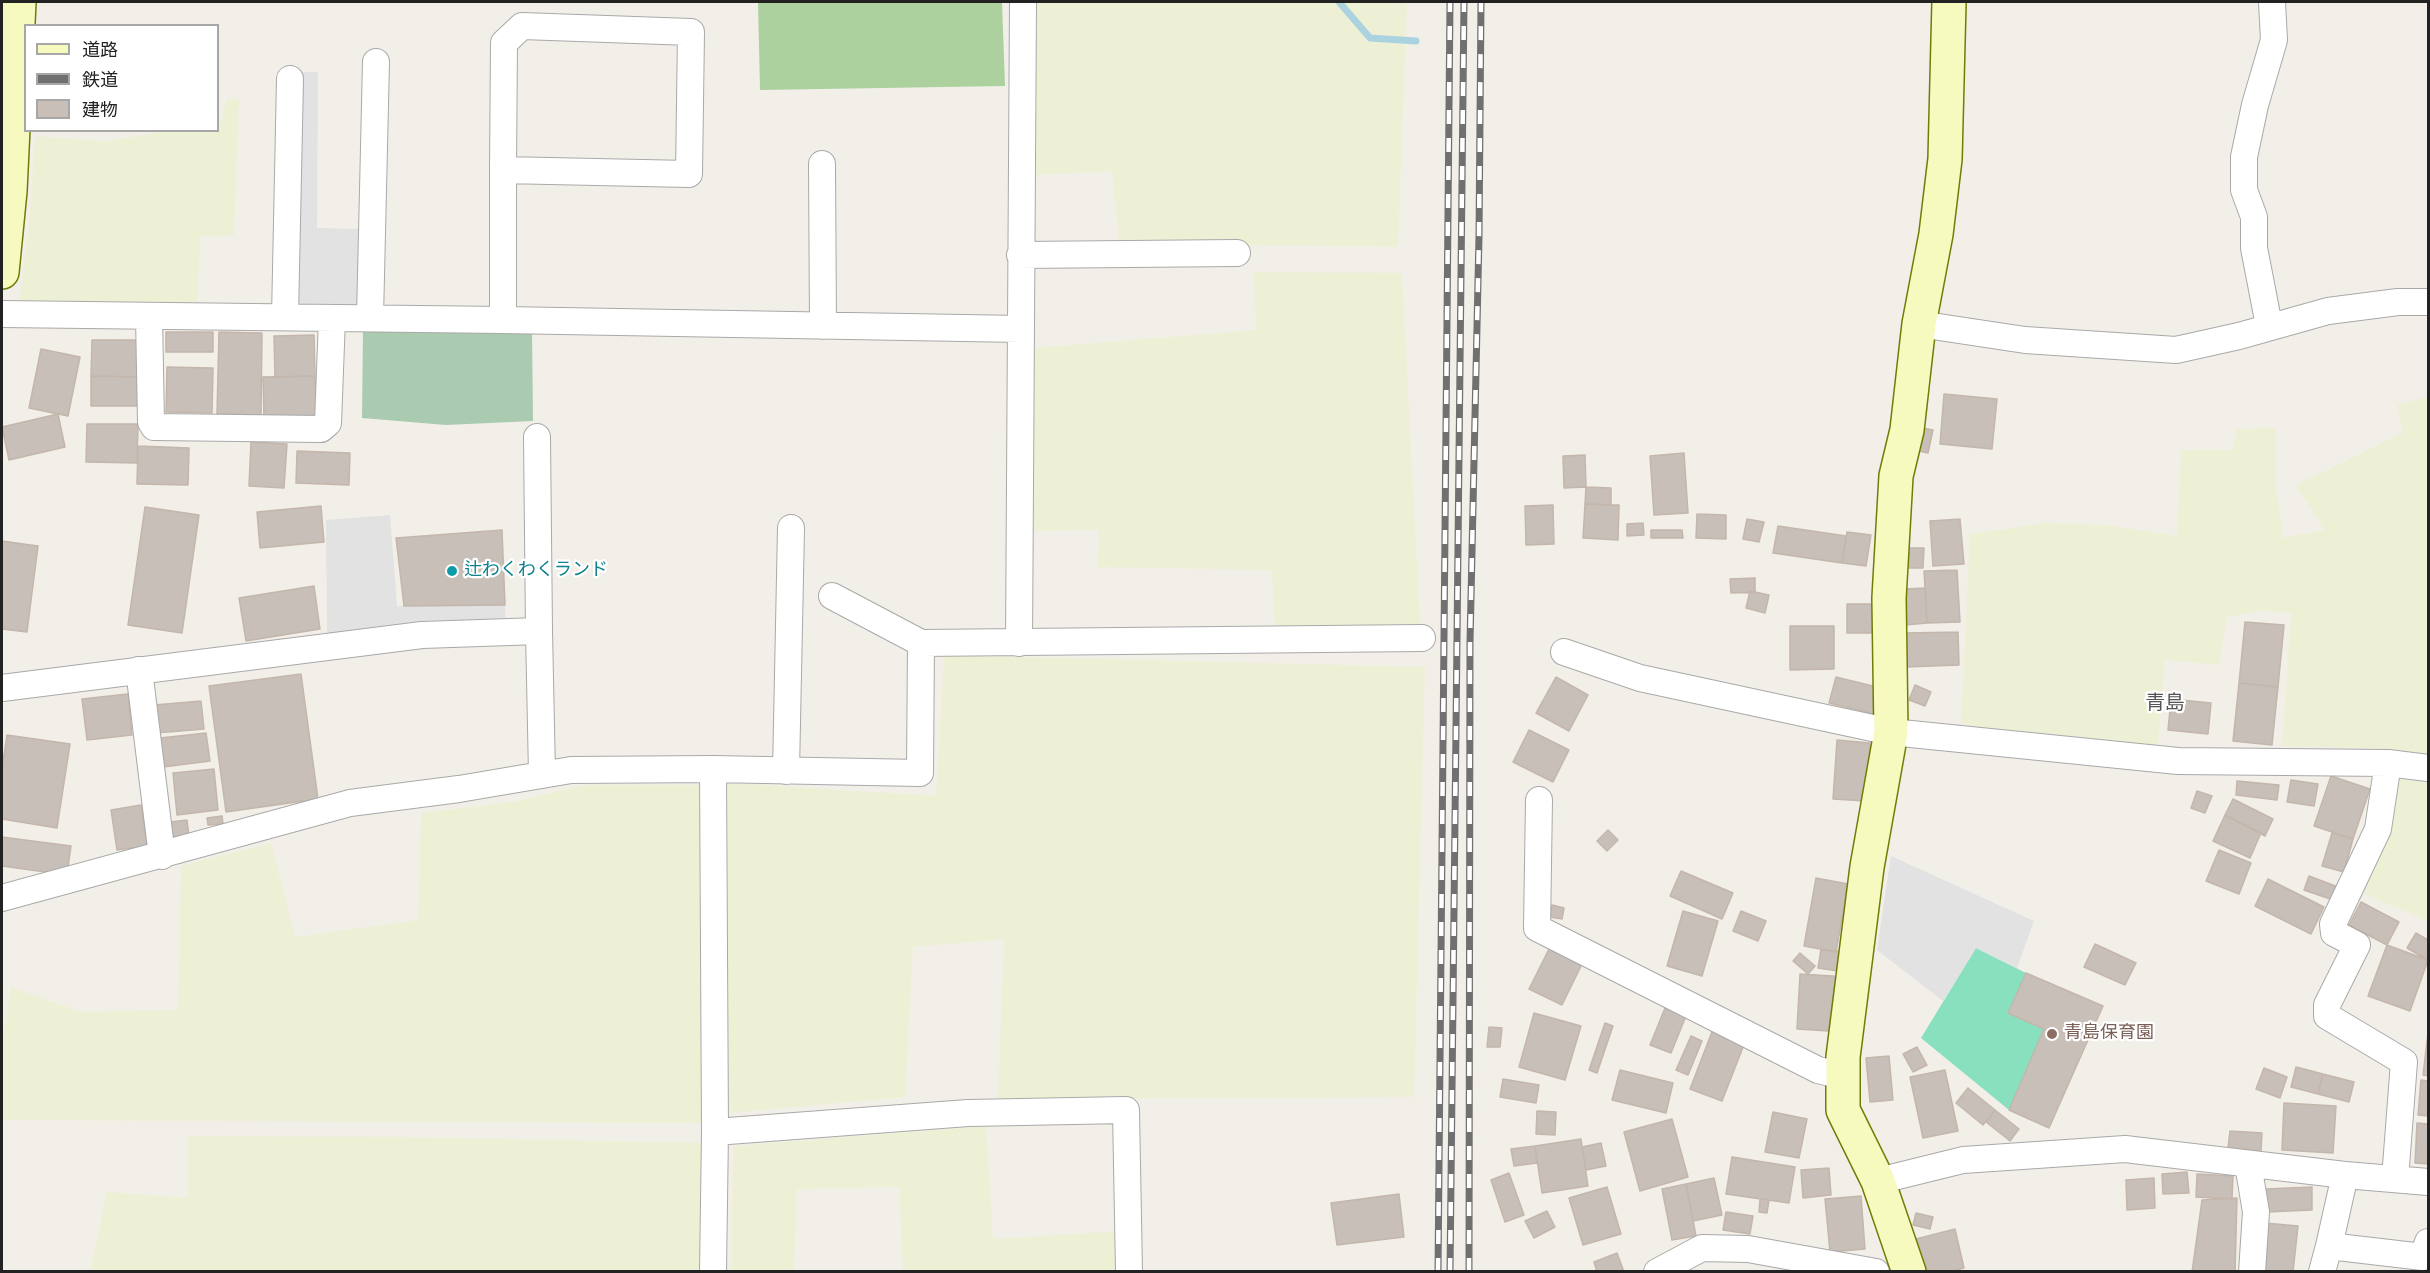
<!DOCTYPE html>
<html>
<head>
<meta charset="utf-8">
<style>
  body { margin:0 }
  #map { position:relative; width:2430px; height:1273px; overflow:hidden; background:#f2efe9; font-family:"Source Sans 3","Noto Sans JP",sans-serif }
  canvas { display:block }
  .frame { position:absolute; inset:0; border:3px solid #222; pointer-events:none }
  .legend { position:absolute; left:24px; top:24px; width:195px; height:108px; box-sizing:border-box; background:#fff; border:2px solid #a7a7a7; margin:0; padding:8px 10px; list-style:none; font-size:18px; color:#222 }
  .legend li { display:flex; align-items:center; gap:12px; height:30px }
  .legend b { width:30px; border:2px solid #a7a7a7 }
</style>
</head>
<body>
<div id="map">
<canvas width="2430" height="1273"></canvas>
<div class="frame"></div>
<ul class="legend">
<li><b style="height:8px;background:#f7fabf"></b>道路</li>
<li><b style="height:8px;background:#707070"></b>鉄道</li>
<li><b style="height:16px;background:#c7bfb8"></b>建物</li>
</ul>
</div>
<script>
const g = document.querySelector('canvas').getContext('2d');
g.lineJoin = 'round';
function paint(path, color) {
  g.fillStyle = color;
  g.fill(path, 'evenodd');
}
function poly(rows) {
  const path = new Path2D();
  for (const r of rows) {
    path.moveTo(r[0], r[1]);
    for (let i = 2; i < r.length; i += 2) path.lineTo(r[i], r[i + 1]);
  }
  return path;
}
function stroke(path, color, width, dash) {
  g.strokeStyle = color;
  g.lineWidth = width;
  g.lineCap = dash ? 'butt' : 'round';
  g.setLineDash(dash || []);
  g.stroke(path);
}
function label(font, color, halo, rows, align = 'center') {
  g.font = font + ' "Source Sans 3","Noto Sans JP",sans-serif';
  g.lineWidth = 4.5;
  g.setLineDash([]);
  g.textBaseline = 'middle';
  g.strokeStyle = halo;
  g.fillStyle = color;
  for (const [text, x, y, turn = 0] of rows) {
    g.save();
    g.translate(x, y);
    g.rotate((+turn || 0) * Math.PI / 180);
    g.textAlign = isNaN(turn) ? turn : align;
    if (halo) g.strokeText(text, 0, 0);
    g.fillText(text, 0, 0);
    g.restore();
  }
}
const farmland = poly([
  [1031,2,1407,2,1398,247,1119,243,1112,171,1032,175],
  [227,99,239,100,234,236,200,236,197,306,19,303,30,214,35,136,106,141,169,131,218,130],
  [1254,272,1402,273,1420,624,1275,631,1272,570,1098,567,1099,530,1031,531,1033,348,1256,330],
  [2428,397,2428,755,2369,748,2282,746,2291,613,2261,611,2227,617,2219,665,2165,660,2158,746,2048,740,1961,724,1970,534,2046,523,2107,525,2177,536,2181,450,2233,450,2237,429,2276,428,2276,489,2283,538,2324,530,2296,485,2403,433,2397,405],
  [944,655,1425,667,1414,1097,998,1099,1004,939,913,947,905,1097,728,1113,728,783,936,796],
  [2399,779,2428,782,2428,921,2358,891,2390,828],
  [584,785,700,785,703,1123,2,1120,2,1035,3,1035,11,987,81,1012,178,1010,181,866,271,843,295,937,418,920,421,813,517,801],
  [986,1126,993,1239,1120,1231,1120,1271,903,1271,899,1187,797,1189,794,1271,731,1272,733,1146],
  [188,1136,408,1137,706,1143,704,1271,90,1272,107,1192,188,1198]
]);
const forest = poly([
  [758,2,1002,2,1005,86,760,90]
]);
const cemetery = poly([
  [363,327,532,331,533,421,446,425,362,418]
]);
const pitch = poly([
  [1976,948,2026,973,2008,1013,2044,1029,2009,1110,1921,1038]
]);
const parking = poly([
  [296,72,318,72,317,228,358,229,364,310,289,311],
  [390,515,397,606,505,605,506,621,327,637,326,520],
  [1891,856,2034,921,2017,968,1976,948,1943,1001,1877,950]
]);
const stream = poly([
  [1339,2,1370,38,1416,41]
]);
const building = poly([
  [166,332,213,332,213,352,166,352,166,332],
  [219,332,262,333,261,415,217,414,219,332],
  [314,335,315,376,275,377,274,336,314,335],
  [92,340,140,340,140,377,91,376,92,340],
  [41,349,80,357,68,416,29,408,41,349],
  [167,367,213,368,212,413,166,412,167,367],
  [91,376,140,377,139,406,91,406,91,376],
  [315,376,317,417,264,418,263,377,315,376],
  [1944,394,1997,399,1992,449,1940,444,1944,394],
  [58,414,65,447,9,460,2,427,58,414],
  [87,424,138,424,137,463,86,462,87,424],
  [1923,428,1933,430,1928,453,1919,451,1923,428],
  [251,442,287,444,284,488,249,486,251,442],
  [138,446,189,448,188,485,137,484,138,446],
  [297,451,350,453,349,485,296,483,297,451],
  [1684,453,1688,513,1654,515,1650,456,1684,453],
  [1585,455,1586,487,1564,488,1563,456,1585,455],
  [1586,487,1611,488,1611,505,1585,504,1586,487],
  [1585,504,1619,505,1618,540,1583,538,1585,504],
  [1553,505,1554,544,1526,545,1525,506,1553,505],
  [321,506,324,542,260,548,257,512,321,506],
  [145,507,199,515,182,633,128,625,145,507],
  [1697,514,1726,515,1726,539,1696,538,1697,514],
  [1747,519,1764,522,1759,542,1743,539,1747,519],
  [1960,519,1964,564,1933,566,1930,521,1960,519],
  [1643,523,1644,535,1627,536,1627,524,1643,523],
  [1778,526,1846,536,1842,563,1773,553,1778,526],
  [502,530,505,605,404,606,396,538,502,530],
  [1651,530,1682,530,1683,538,1651,538,1651,530],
  [1847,532,1871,535,1866,566,1842,563,1847,532],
  [2,541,38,546,27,632,2,629,2,541],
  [1908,548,1924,548,1923,568,1908,568,1908,548],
  [1957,570,1960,622,1927,623,1924,571,1957,570],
  [1755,578,1755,592,1731,593,1730,579,1755,578],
  [314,586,320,629,246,641,239,598,314,586],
  [1925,588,1927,623,1905,625,1904,589,1925,588],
  [1750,591,1769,595,1765,613,1746,608,1750,591],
  [1847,604,1875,604,1875,633,1847,633,1847,604],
  [2245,622,2284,625,2278,687,2239,683,2245,622],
  [1790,626,1834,626,1834,669,1790,670,1790,626],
  [1958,632,1959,665,1906,667,1905,633,1958,632],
  [301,674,318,799,226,812,209,686,301,674],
  [1556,677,1588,695,1569,731,1536,713,1556,677],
  [1836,677,1881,688,1875,714,1829,703,1836,677],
  [2239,683,2278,687,2272,745,2233,741,2239,683],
  [1915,685,1931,692,1925,706,1909,700,1915,685],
  [128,694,132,735,87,740,82,699,128,694],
  [2171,699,2211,703,2208,734,2168,730,2171,699],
  [201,701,204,729,156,733,154,705,201,701],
  [1529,730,1569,750,1553,782,1513,762,1529,730],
  [206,733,210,761,163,767,160,738,206,733],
  [7,735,70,744,57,828,2,819,2,768,7,735],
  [1837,740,1870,743,1865,801,1833,799,1837,740],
  [214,769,218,810,177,815,173,773,214,769],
  [2331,776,2370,789,2353,839,2314,826,2331,776],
  [2291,780,2318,784,2314,806,2287,802,2291,780],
  [2237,781,2279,785,2277,800,2236,795,2237,781],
  [2197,791,2212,796,2205,813,2191,808,2197,791],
  [2233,799,2273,819,2265,836,2225,815,2233,799],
  [141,805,147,846,117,850,111,810,141,805],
  [2225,815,2261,833,2250,858,2213,841,2225,815],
  [222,816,223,824,208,825,207,818,222,816],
  [187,820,189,836,171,837,170,822,187,820],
  [1608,830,1618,840,1607,851,1597,841,1608,830],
  [2332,833,2353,839,2344,872,2322,866,2332,833],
  [2,837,71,846,67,875,2,866,2,837],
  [2219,850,2251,863,2239,894,2206,881,2219,850],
  [1681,871,1733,893,1722,919,1670,896,1681,871],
  [2309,876,2338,887,2333,900,2304,890,2309,876],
  [1816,878,1848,884,1836,952,1804,946,1816,878],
  [2268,879,2324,907,2311,934,2255,906,2268,879],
  [2361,902,2399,922,2387,945,2349,925,2361,902],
  [1552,905,1564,908,1562,919,1550,917,1552,905],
  [1683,911,1718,921,1702,976,1667,966,1683,911],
  [1741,911,1766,921,1758,941,1733,931,1741,911],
  [2416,933,2428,940,2428,960,2407,948,2416,933],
  [2095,944,2136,963,2125,985,2084,967,2095,944],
  [1551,945,1584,960,1562,1005,1529,989,1551,945],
  [2387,945,2428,960,2410,1011,2368,996,2387,945],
  [1821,949,1855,954,1851,973,1818,968,1821,949],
  [1800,953,1815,966,1808,974,1793,961,1800,953],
  [2026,973,2103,1006,2049,1128,2009,1110,2044,1029,2008,1013,2026,973],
  [1800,974,1849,977,1845,1032,1797,1029,1800,974],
  [1665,1008,1686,1016,1671,1053,1650,1045,1665,1008],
  [1534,1013,1581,1026,1565,1080,1519,1067,1534,1013],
  [1605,1023,1613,1026,1597,1073,1589,1070,1605,1023],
  [1715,1024,1747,1037,1722,1101,1690,1089,1715,1024],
  [1489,1027,1502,1028,1500,1047,1487,1047,1489,1027],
  [2428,1033,2428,1076,2423,1075,2428,1033],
  [1691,1036,1702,1041,1688,1075,1676,1070,1691,1036],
  [1917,1047,1927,1065,1913,1072,1903,1054,1917,1047],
  [1889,1056,1893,1100,1870,1102,1866,1058,1889,1056],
  [2296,1067,2323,1074,2318,1094,2291,1087,2296,1067],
  [2264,1068,2287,1077,2280,1098,2256,1089,2264,1068],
  [1620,1070,1673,1083,1666,1113,1612,1100,1620,1070],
  [1945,1070,1958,1131,1923,1138,1910,1077,1945,1070],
  [2323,1074,2354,1082,2349,1102,2318,1094,2323,1074],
  [1503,1079,1539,1085,1536,1103,1500,1097,1503,1079],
  [2421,1080,2428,1081,2428,1116,2418,1115,2421,1080],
  [1968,1088,1995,1110,1983,1125,1956,1103,1968,1088],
  [2284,1103,2336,1106,2333,1153,2282,1150,2284,1103],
  [1995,1110,2019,1129,2010,1141,1986,1122,1995,1110],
  [1537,1111,1556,1112,1555,1135,1536,1134,1537,1111],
  [1773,1112,1807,1119,1799,1158,1765,1152,1773,1112],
  [1672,1119,1688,1177,1640,1191,1624,1132,1672,1119],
  [2417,1123,2428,1124,2428,1164,2415,1163,2417,1123],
  [2230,1131,2262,1133,2261,1151,2228,1148,2230,1131],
  [1581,1139,1588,1186,1542,1193,1535,1146,1581,1139],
  [1601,1143,1606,1166,1586,1170,1582,1147,1601,1143],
  [1535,1146,1537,1163,1514,1166,1511,1149,1535,1146],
  [1732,1157,1795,1167,1789,1203,1726,1194,1732,1157],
  [1829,1168,1831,1195,1803,1198,1801,1170,1829,1168],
  [2187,1172,2189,1193,2163,1194,2162,1174,2187,1172],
  [1509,1173,1524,1215,1505,1222,1491,1180,1509,1173],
  [2197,1174,2233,1176,2232,1199,2196,1197,2197,1174],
  [1714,1178,1722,1215,1693,1221,1686,1184,1714,1178],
  [2154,1178,2155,1208,2127,1210,2126,1180,2154,1178],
  [1686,1184,1696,1236,1672,1240,1662,1189,1686,1184],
  [1607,1187,1621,1234,1583,1245,1569,1198,1607,1187],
  [2312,1187,2312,1210,2267,1212,2266,1189,2312,1187],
  [1399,1194,1404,1237,1337,1245,1331,1203,1399,1194],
  [1861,1196,1865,1249,1830,1252,1825,1199,1861,1196],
  [2237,1198,2235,1272,2192,1272,2202,1200,2237,1198],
  [1760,1199,1769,1200,1767,1213,1759,1212,1760,1199],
  [1547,1211,1555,1227,1534,1238,1525,1221,1547,1211],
  [1726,1212,1753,1216,1750,1234,1723,1230,1726,1212],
  [1916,1213,1933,1217,1930,1229,1913,1225,1916,1213],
  [2265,1223,2298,1226,2293,1272,2260,1272,2265,1223],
  [1955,1229,1964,1268,1949,1272,1925,1272,1916,1239,1955,1229],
  [1617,1253,1624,1272,1597,1272,1594,1262,1617,1253]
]);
const street = poly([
  [822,164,823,326],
  [1020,255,1237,253],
  [2,314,503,320,1021,329],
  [149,316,151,422,154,427,321,429,328,423,332,318],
  [285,317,290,79],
  [370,318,376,62],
  [503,320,503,170,504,43,522,26,691,32,689,174,503,170],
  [1919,324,2025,340,2176,350,2239,336,2328,311,2398,302,2428,302],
  [2271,327,2267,315,2254,248,2254,217,2244,190,2244,157,2255,105,2274,40,2272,2],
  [537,437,539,631],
  [832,596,921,643],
  [1019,643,1023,2],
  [1564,652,1640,678,1891,732,2178,761,2388,763,2428,768],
  [139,670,162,856],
  [2,688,422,635,539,631,542,775],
  [2388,763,2378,829,2333,924,2334,933,2357,945,2327,1005,2327,1016,2404,1062,2395,1179],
  [713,769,715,1132,713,1272],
  [786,771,791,528],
  [1539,800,1537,928,1818,1070,1843,1076],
  [2,898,350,803,459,789,571,770,713,769,920,773,921,643,1422,638],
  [715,1132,968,1113,1126,1110,1129,1272],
  [2248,1164,2256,1212,2252,1272],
  [2345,1175,2329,1246,2423,1257,2428,1242],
  [1878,1181,1963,1160,2125,1149,2345,1175,2428,1182],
  [1657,1272,1702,1248,1748,1249,1876,1272],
  [2322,1272,2329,1246]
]);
const secondary = poly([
  [2,272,10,191,19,2],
  [1909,1272,1878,1181,1843,1110,1843,1057,1867,867,1891,732,1889,598,1896,476,1907,430,1919,324,1936,234,1945,159,1949,2]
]);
const rail = poly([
  [1438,1272,1450,2],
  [1450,1272,1464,2],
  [1469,1272,1470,642,1479,236,1481,2]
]);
const markers = [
  [452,571,6,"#0f9aa8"],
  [2052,1034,6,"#8d6e63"]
];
const cultureNames = [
  ["辻わくわくランド",464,571]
];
const educationNames = [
  ["青島保育園",2064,1034]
];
const neighbourhoodNames = [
  ["青島",2165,705]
];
paint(farmland, '#eef0d5');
paint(forest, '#add19e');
paint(cemetery, '#aacbaf');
paint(pitch, '#88e0be');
paint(parking, '#e2e2e2');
stroke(stream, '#aad3df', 7);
paint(building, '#c7bfb8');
stroke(building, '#c4b6ab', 1.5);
stroke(street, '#a9a9a9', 28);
stroke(secondary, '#707d05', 36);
stroke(street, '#fff', 26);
stroke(secondary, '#f7fabf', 33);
stroke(rail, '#707070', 7);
stroke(rail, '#fff', 4.5, [14]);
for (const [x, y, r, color] of markers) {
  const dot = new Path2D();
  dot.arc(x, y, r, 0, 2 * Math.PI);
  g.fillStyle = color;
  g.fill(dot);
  stroke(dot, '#fff', 2);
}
label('18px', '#0d838f', '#fff', cultureNames, 'left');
label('18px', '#785e54', '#fff', educationNames, 'left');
label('20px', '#555', '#fff', neighbourhoodNames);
</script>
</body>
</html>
